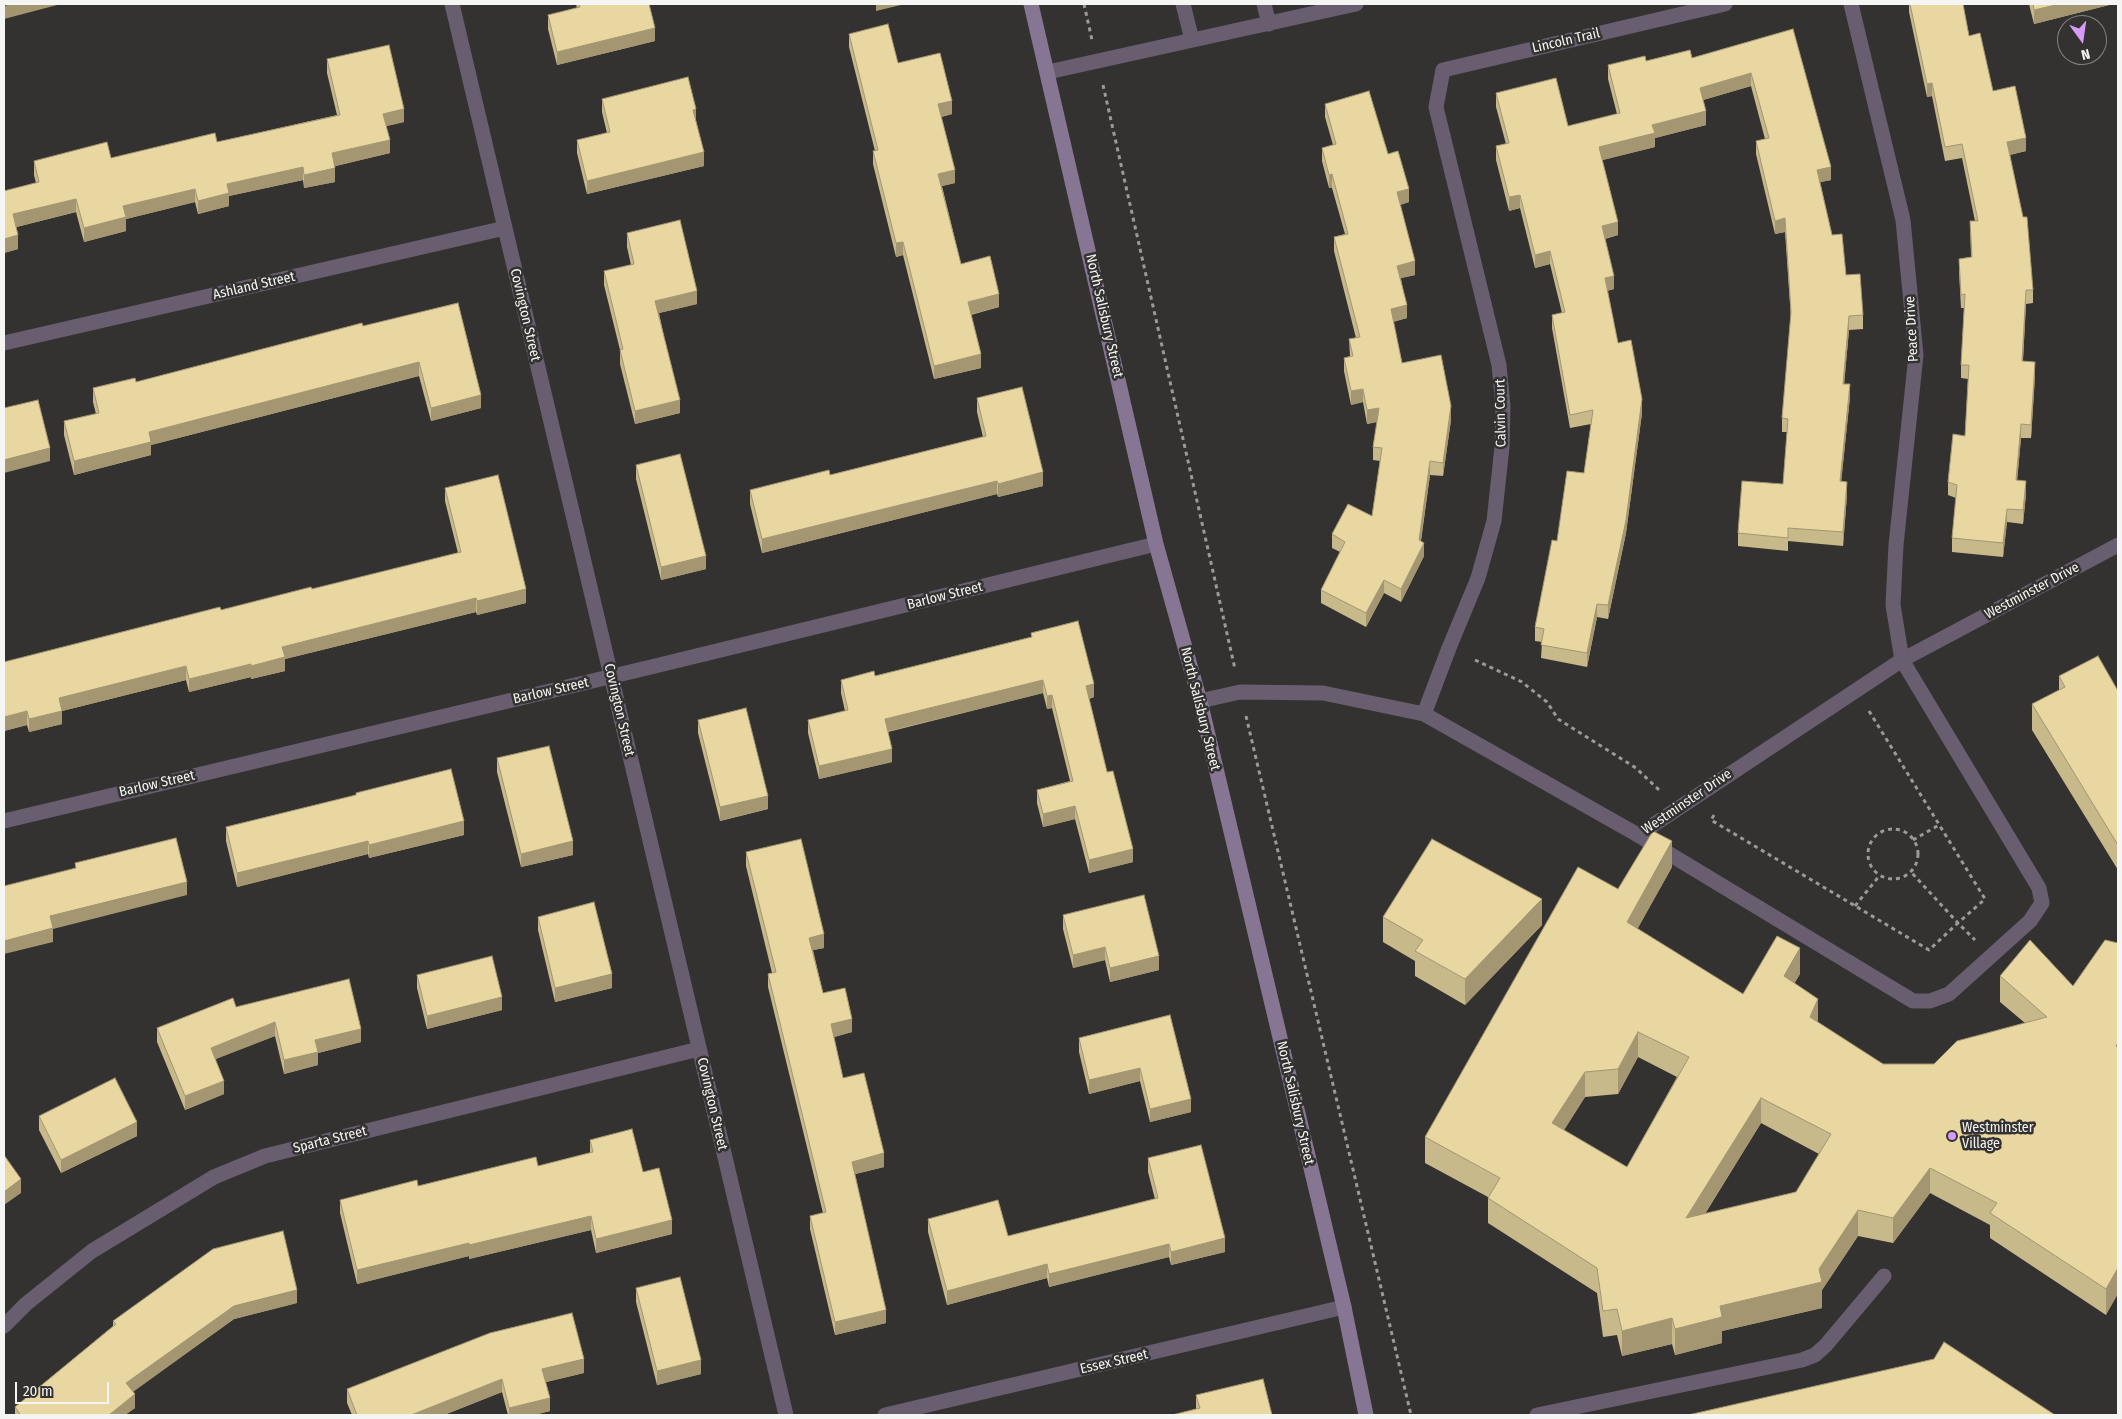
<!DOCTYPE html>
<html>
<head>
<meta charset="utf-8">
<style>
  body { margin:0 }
  #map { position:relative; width:2122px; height:1419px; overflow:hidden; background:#333230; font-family:"Fira Sans Condensed",sans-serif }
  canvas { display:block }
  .frame { position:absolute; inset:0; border:5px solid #f5f5f3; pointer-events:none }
  .north { position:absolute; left:2057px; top:15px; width:50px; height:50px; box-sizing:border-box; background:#333230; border:1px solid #81807e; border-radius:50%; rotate:166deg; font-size:14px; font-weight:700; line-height:20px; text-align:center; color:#f5f5f3 }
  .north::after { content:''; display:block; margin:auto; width:18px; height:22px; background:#d69bfa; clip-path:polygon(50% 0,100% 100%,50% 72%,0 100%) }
  .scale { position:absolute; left:15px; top:1382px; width:94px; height:22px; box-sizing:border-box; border:2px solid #f5f5f3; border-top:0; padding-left:6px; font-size:15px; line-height:18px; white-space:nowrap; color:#f5f5f3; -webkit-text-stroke:4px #333230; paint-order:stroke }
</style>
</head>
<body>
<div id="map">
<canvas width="2122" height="1419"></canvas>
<div class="frame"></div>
<div class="north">N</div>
<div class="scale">20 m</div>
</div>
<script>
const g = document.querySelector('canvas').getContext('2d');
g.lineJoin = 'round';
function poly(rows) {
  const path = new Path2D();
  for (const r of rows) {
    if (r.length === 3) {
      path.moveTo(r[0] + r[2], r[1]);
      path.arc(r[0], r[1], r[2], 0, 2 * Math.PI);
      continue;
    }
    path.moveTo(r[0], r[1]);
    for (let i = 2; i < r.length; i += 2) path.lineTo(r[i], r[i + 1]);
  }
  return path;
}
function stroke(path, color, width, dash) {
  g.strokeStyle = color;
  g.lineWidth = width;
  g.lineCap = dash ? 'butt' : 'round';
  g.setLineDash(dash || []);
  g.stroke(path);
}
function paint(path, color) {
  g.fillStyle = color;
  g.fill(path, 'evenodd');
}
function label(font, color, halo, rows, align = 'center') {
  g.font = font + ' "Fira Sans Condensed",sans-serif';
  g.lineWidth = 5;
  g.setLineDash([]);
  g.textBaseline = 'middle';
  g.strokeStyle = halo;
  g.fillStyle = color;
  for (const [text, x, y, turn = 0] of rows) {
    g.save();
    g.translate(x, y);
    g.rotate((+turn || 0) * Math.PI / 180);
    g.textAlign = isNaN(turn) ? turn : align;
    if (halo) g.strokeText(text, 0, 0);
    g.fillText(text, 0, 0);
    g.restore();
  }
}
const path = poly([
  [1084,4,1092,40],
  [1103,85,1235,669],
  [1475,660,1522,682,1547,702,1558,719,1636,768,1659,790],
  [1869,711,1985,899,1958,923,1911,872],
  [1246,716,1411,1415],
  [1714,815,1711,820,1929,950,1958,923,1975,940],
  [1893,854,25],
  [1913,840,1939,825],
  [1855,906,1880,875]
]);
const lane = poly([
  [1183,4,1192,40],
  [1264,4,1269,24],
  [1048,72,1356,4],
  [1638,835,1913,1001,1930,1001,1949,994,2030,921,2042,903,2039,888,1902,660],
  [1537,1415,1802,1360,1815,1355,1826,1345,1884,1276]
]);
const street = poly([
  [452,4,786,1415],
  [1851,4,1903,220,1916,355,1896,545,1893,605,1902,660],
  [4,343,505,228],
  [1200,701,1240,692,1323,693,1424,714,1638,835,1902,660,2118,545],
  [1424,714,1449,648,1478,578,1494,521,1502,447,1503,407,1499,365,1436,107,1443,70,1725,4],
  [4,821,651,667,1156,544],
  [4,1326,26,1304,92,1251,214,1177,265,1156,699,1049],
  [885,1415,1344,1307]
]);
const secondary = poly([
  [1031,4,1156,544,1200,701,1344,1307,1366,1415]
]);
const wall = poly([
  [576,4,649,4,655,41,557,65,548,29,548,15,577,8],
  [1909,4,1963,4,1969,36,1993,91,2026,151,2010,155,2033,290,2033,303,2026,304,2023,361,2035,376,2031,438,2021,438,2017,480,2026,494,2023,524,2007,522,2003,557,1952,552,1952,538,1956,498,1948,495,1948,482,1965,436,1968,379,1961,378,1961,365,1964,308,1961,308,1959,272,1959,259,1971,257,1970,221,1975,221,1962,158,1945,161,1932,96,1927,97,1909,12],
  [2029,4,2113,4,2034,24],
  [1793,29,1831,180,1820,182,1832,235,1846,275,1863,315,1863,329,1849,330,1844,384,1850,397,1841,481,1847,495,1843,546,1788,541,1788,551,1738,546,1738,533,1783,484,1787,432,1782,432,1782,418,1791,318,1785,232,1775,234,1756,154,1756,141,1765,139,1751,86,1703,100,1706,125,1655,138,1655,147,1602,160,1618,235,1605,239,1614,289,1607,291,1618,343,1642,413,1626,533,1608,619,1597,617,1587,667,1541,658,1542,642,1535,641,1535,627,1557,541,1584,473,1591,424,1570,428,1552,328,1552,315,1562,313,1550,264,1535,268,1520,208,1509,211,1496,160,1496,146,1506,144,1496,107,1496,93,1568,126,1617,114,1608,79,1608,65,1646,61,1692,58],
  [849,34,898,63,952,114,941,117,955,183,942,186,961,264,999,307,971,315,981,368,934,379,903,255,896,257,873,164,873,151,875,151,849,47],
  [327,59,404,122,386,126,390,153,335,166,335,182,304,188,303,180,229,196,229,206,198,214,195,202,126,219,126,231,84,242,76,212,16,227,18,249,4,253,4,191,36,183,34,175,34,161,111,158,217,142,337,115,327,73],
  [602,99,696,121,704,166,587,194,577,153,577,140,607,133,602,112],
  [1325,104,1388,154,1409,202,1400,205,1415,275,1401,278,1407,318,1393,322,1402,363,1451,420,1443,476,1430,475,1421,541,1424,556,1401,602,1384,593,1366,627,1321,603,1321,590,1340,552,1332,548,1332,534,1372,516,1380,461,1373,460,1373,447,1377,422,1367,424,1363,402,1351,405,1344,371,1344,358,1350,356,1349,339,1356,338,1334,251,1334,237,1345,234,1332,188,1329,188,1322,161,1322,148,1333,145,1325,117],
  [627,233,697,304,659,313,680,413,635,424,620,364,620,350,604,285,604,271,631,265,627,247],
  [458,303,481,408,431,421,419,376,151,445,151,455,74,475,64,435,64,421,96,414,93,402,93,388,136,382],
  [977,398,1043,486,998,497,997,494,762,553,750,504,750,490,830,475,983,437,977,412],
  [636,465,706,569,661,580,636,479],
  [445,488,526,603,477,615,476,612,285,659,285,671,251,679,251,677,189,692,186,680,62,711,62,724,29,732,27,725,4,731,4,662,221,610,312,589,458,553,445,501],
  [1031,633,1094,697,1089,699,1107,772,1133,862,1089,873,1075,819,1043,827,1037,803,1037,790,1070,781,1052,708,1047,709,1043,693,888,732,892,762,819,779,808,733,808,720,845,711,841,693,841,680,875,676,1031,637],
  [2059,676,2118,691,2118,870,2032,730,2032,704,2059,690],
  [698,720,768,809,720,821,698,733],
  [497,758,573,855,521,867,497,772],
  [356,793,464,835,369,858,368,854,237,887,226,841,226,827,356,795],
  [746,852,824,948,813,950,823,993,852,1032,834,1037,843,1078,884,1167,855,1174,886,1323,835,1335,810,1229,810,1216,823,1213,768,987,768,974,772,973,746,866],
  [1672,867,1637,929,1743,994,1800,974,1794,983,1818,1023,1883,1064,1934,1064,2025,1023,2000,1002,2000,976,2073,986,2118,943,2106,1315,1990,1238,1990,1225,1930,1193,1893,1243,1858,1236,1822,1290,1822,1308,1722,1331,1722,1343,1675,1355,1672,1344,1622,1356,1617,1335,1603,1337,1597,1293,1488,1223,1488,1197,1425,1163,1425,1137,1618,889],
  [1638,1057,1677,1077,1627,1167,1564,1130,1585,1097,1618,1094],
  [1761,1123,1819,1154,1796,1192,1705,1214],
  [1063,915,1159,970,1110,982,1105,960,1073,968,1063,929],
  [538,917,612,988,555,1002,538,930],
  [1383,917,1542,925,1465,1005,1415,976,1415,961,1383,942],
  [417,975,502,1010,427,1029,417,988],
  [236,1007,361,1042,318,1053,318,1065,284,1074,275,1036,215,1059,224,1094,185,1110,157,1042,157,1028],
  [1170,1015,1191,1112,1150,1122,1140,1081,1089,1094,1079,1052,1079,1038],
  [39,1116,137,1136,61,1173,39,1130],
  [590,1140,643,1172,672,1234,596,1253,591,1230,469,1259,469,1256,357,1284,340,1213,340,1200,538,1166,590,1153],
  [1148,1158,1225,1252,1171,1265,1169,1257,1049,1287,1047,1278,947,1305,928,1232,928,1219,1008,1236,1155,1199,1148,1172],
  [636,1288,701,1374,657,1385,636,1302],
  [297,1303,234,1319,132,1392,135,1408,125,1415,15,1415,15,1407,113,1326,113,1321],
  [584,1373,546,1382,550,1411,534,1415,508,1415,502,1392,444,1415,352,1415,347,1403,347,1389],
  [1196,1395,1272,1415,1196,1409]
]);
const shadedWall = poly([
  [11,4,61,4,4,19,4,6],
  [876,4,905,4,876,11],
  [2060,4,2113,4,2034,24,2034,10],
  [655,28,655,41,557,65,557,52],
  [1751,73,1751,86,1700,101,1700,88],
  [1932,83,1932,96,1927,97,1927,84],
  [952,101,952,114,938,118,938,104],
  [404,109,404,122,383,127,383,114],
  [696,109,696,123,693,110],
  [1706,111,1706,125,1655,138,1655,147,1599,161,1599,147,1652,125],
  [2026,138,2026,151,2007,155,2007,142],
  [390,140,390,153,332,167,332,153],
  [704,152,704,166,587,194,587,181],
  [303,167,303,180,229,196,229,206,198,214,198,201,227,184],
  [1831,167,1831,180,1817,183,1817,170],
  [335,168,335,182,304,188,304,175],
  [955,170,955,183,938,187,938,174],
  [1332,174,1332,188,1329,188,1329,175],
  [195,189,195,202,126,219,126,231,84,242,84,228,123,206],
  [1409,189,1409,202,1397,206,1397,192],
  [1520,195,1520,208,1509,211,1509,197],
  [76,199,76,212,13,228,13,214],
  [1785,218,1785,232,1775,234,1775,221],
  [1618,222,1618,235,1602,239,1602,226],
  [18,235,18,249,4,253,4,239],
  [903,242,903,255,896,257,896,243],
  [1550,251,1550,264,1535,268,1535,255],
  [1415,261,1415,275,1397,279,1397,266],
  [1614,276,1614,289,1605,291,1605,278],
  [2026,290,2026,304,2022,375,2022,361],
  [697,291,697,304,655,314,655,301],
  [999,294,999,307,968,315,968,302],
  [1407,305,1407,318,1391,322,1391,309],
  [1849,316,1849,330,1843,397,1843,384],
  [981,354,981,368,934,379,934,366],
  [419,362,419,376,151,445,151,455,74,475,74,461,149,432],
  [2035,362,2035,376,2031,438,2031,425],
  [1850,384,1850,397,1840,494,1840,481],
  [1363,389,1363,402,1351,405,1351,391],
  [481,395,481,408,431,421,431,408],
  [1642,399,1642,413,1626,533,1608,619,1608,605],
  [680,400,680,413,635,424,635,411],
  [1451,406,1451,420,1443,476,1443,463],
  [1379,408,1379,421,1367,424,1367,410],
  [2021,424,2021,438,2016,494,2016,480],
  [50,448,50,461,4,473,4,460],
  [1430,461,1430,475,1419,553,1424,543,1424,556,1401,602,1401,589,1419,540],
  [1043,472,1043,486,998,497,998,484],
  [997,481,997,494,762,553,762,539],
  [2026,481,2026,494,2023,524,2023,510],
  [1847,482,1847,495,1843,546,1843,532],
  [2007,509,2007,522,2003,557,2003,543],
  [706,556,706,569,661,580,661,567],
  [1384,580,1384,593,1366,627,1366,613],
  [526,589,526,603,477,615,477,601],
  [476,598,476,612,285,659,285,671,251,679,251,666,282,647],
  [1597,604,1597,617,1587,667,1587,653],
  [251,664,251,677,189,692,189,679],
  [186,666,186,680,62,711,62,724,29,732,29,719,59,698],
  [1043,680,1043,693,885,732,885,719],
  [1094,684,1094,697,1086,699,1086,686],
  [1052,695,1052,708,1047,709,1047,696],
  [27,711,27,725,4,731,4,717],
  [892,749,892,762,819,779,819,766],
  [768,796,768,809,720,821,720,807],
  [1075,806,1075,819,1043,827,1043,814],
  [464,821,464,835,369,858,369,845],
  [368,841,368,854,237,887,237,873],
  [573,841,573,855,521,867,521,854],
  [1672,841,1672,867,1627,948,1627,922],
  [1133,849,1133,862,1089,873,1089,860],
  [187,882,187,895,53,929,53,942,4,954,4,941,50,916],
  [1542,899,1542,925,1465,1005,1465,979],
  [824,934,824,948,809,951,809,938],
  [1105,947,1105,960,1073,968,1073,955],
  [1800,948,1800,974,1784,1002,1784,976],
  [1159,956,1159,970,1110,982,1110,968],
  [612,974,612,988,555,1002,555,988],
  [502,997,502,1010,427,1029,427,1016],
  [1818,999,1818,1025,1810,1017],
  [852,1019,852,1032,831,1038,831,1024],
  [275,1022,275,1036,211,1061,211,1048],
  [361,1029,361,1042,318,1053,318,1065,284,1074,284,1060,315,1040],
  [1638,1032,1638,1057,1618,1094,1618,1069],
  [1140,1068,1140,1081,1089,1094,1089,1080],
  [1585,1072,1585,1097,1552,1149,1552,1123],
  [224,1081,224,1094,185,1110,185,1096],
  [1761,1098,1761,1123,1686,1244,1686,1218],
  [1191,1099,1191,1112,1150,1122,1150,1109],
  [137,1122,137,1136,61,1173,61,1160],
  [884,1153,884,1167,852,1175,852,1162],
  [1930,1168,1930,1193,1893,1243,1893,1218],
  [21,1179,21,1193,4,1205,4,1192],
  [1858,1210,1858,1236,1822,1290,1822,1308,1722,1331,1722,1343,1675,1355,1675,1329,1720,1306,1819,1269],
  [591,1216,591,1230,469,1259,469,1245],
  [672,1220,672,1234,596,1253,596,1239],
  [1225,1238,1225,1252,1171,1265,1171,1252],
  [469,1243,469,1256,357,1284,357,1270],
  [1169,1244,1169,1257,1049,1287,1049,1274],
  [1047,1264,1047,1278,947,1305,947,1291],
  [2118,1268,2118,1294,2106,1315,2106,1289],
  [297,1290,297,1303,234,1319,126,1397,126,1383,234,1306],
  [886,1310,886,1323,835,1335,835,1322],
  [1672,1318,1672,1344,1622,1356,1622,1331],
  [584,1359,584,1373,542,1383,542,1369],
  [701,1360,701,1374,657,1385,657,1371],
  [502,1379,502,1392,444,1415,411,1415],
  [135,1394,135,1408,125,1415,109,1415],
  [550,1398,550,1411,534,1415,509,1415,509,1408]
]);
const building = poly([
  [579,4,649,4,655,28,557,52,548,15,580,7,579,4],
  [1910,4,1963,4,1969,36,1980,33,1993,91,2015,86,2026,138,2007,142,2023,217,2027,217,2033,290,2026,290,2022,361,2035,362,2031,425,2021,424,2016,480,2026,481,2023,510,2007,509,2003,543,1952,538,1957,485,1948,482,1953,434,1965,436,1969,365,1961,365,1965,294,1961,295,1959,259,1972,257,1970,221,1978,221,1962,144,1945,147,1932,83,1927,84,1910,4],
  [2033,4,2060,4,2034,10,2033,4],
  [888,24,898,63,940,53,952,101,938,104,955,170,938,174,961,264,990,256,999,294,968,302,981,354,934,366,903,242,896,243,873,151,878,150,849,34,888,24],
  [1793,29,1831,167,1817,170,1832,235,1842,234,1846,275,1860,274,1863,315,1849,316,1843,384,1850,384,1840,481,1847,482,1843,532,1788,528,1788,538,1738,533,1742,481,1783,484,1788,419,1782,418,1791,312,1785,218,1775,221,1756,141,1769,138,1751,73,1700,88,1706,111,1652,125,1655,133,1599,147,1618,222,1602,226,1614,276,1605,278,1618,343,1631,340,1642,399,1626,520,1608,605,1597,604,1587,653,1541,645,1544,629,1535,627,1552,540,1557,541,1567,471,1584,473,1593,410,1570,415,1552,315,1565,312,1550,251,1535,255,1520,195,1509,197,1496,146,1509,143,1496,93,1556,78,1568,126,1620,113,1608,65,1645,56,1646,61,1690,50,1692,58,1793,29],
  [389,45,404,109,383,114,390,140,332,153,335,168,304,175,303,167,227,184,229,193,198,201,195,189,123,206,126,217,84,228,76,199,13,214,18,235,4,239,4,191,39,182,34,161,107,142,111,158,215,133,217,142,340,115,327,59,389,45],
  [688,77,696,109,693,110,704,152,587,181,577,140,610,132,602,99,688,77],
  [1369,91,1388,154,1398,151,1409,189,1397,192,1415,261,1397,266,1407,305,1391,309,1402,363,1441,355,1451,406,1443,463,1430,461,1419,540,1424,543,1401,589,1384,580,1366,613,1321,590,1345,542,1332,534,1348,504,1372,516,1382,448,1373,447,1379,408,1367,410,1363,389,1351,391,1344,358,1353,356,1349,339,1360,337,1334,237,1348,234,1332,174,1329,175,1322,148,1336,144,1325,104,1369,91],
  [680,220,697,291,655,301,680,400,635,411,620,350,623,349,604,271,634,264,627,233,680,220],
  [458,303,481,395,431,408,419,362,149,432,151,442,74,461,64,421,99,413,93,388,135,378,136,382,362,323,363,326,458,303],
  [1022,387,1043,472,998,484,997,481,762,539,750,490,829,470,830,475,986,436,977,398,1022,387],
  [38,400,50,448,4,460,4,408,38,400],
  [680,454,706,556,661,567,636,465,680,454],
  [498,475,526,589,477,601,476,598,282,647,285,657,251,666,251,664,189,679,186,666,59,698,62,711,29,719,27,711,4,717,4,662,220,607,221,610,311,587,312,589,461,552,445,488,498,475],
  [1078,621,1094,684,1086,686,1107,772,1113,771,1133,849,1089,860,1075,806,1043,814,1037,790,1073,781,1052,695,1047,696,1043,680,885,719,892,749,819,766,808,720,848,710,841,680,874,671,875,676,1032,637,1031,633,1078,621],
  [2098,656,2118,691,2118,845,2032,704,2065,687,2059,676,2098,656],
  [746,708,768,796,720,807,698,720,746,708],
  [549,746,573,841,521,854,497,758,549,746],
  [451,769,464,821,369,845,368,841,237,873,226,827,356,795,356,793,451,769],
  [1653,831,1672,841,1627,922,1743,994,1777,936,1800,948,1784,976,1818,999,1810,1017,1883,1064,1934,1064,1957,1041,2047,1017,2000,976,2030,940,2073,986,2105,940,2118,943,2118,1043,2116,1046,2118,1047,2118,1268,2106,1289,1990,1213,1997,1203,1930,1168,1893,1218,1858,1210,1819,1269,1822,1282,1720,1306,1722,1317,1675,1329,1672,1318,1622,1331,1617,1309,1603,1311,1597,1268,1488,1198,1500,1178,1425,1137,1578,867,1618,889,1653,831],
  [1638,1032,1689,1057,1627,1167,1552,1123,1585,1072,1618,1069,1638,1032],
  [1761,1098,1831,1134,1796,1192,1686,1218,1761,1098],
  [176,838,187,882,50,916,53,928,4,941,4,886,76,868,75,863,176,838],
  [801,839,824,934,809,938,823,993,845,988,852,1019,831,1024,843,1078,864,1073,884,1153,852,1162,886,1310,835,1322,810,1216,826,1212,768,974,776,972,746,852,801,839],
  [1432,839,1542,899,1465,979,1415,951,1423,940,1383,917,1432,839],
  [1144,895,1159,956,1110,968,1105,947,1073,955,1063,915,1144,895],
  [594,902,612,974,555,988,538,917,594,902],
  [492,956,502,997,427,1016,417,975,492,956],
  [349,979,361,1029,315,1040,318,1052,284,1060,275,1022,211,1048,224,1081,185,1096,157,1028,233,998,236,1007,349,979],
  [1170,1015,1191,1099,1150,1109,1140,1068,1089,1080,1079,1038,1170,1015],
  [115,1078,137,1122,61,1160,39,1116,115,1078],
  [632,1129,643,1172,659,1168,672,1220,596,1239,591,1216,469,1245,469,1243,357,1270,340,1200,417,1180,418,1186,536,1157,538,1166,593,1152,590,1140,632,1129],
  [1201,1145,1225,1238,1171,1252,1169,1244,1049,1274,1047,1264,947,1291,928,1219,998,1200,1008,1236,1158,1198,1148,1158,1201,1145],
  [4,1155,21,1179,4,1192,4,1155],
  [283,1231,297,1290,234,1306,126,1383,135,1394,109,1415,19,1415,20,1414,15,1407,116,1324,113,1321,213,1249,283,1231],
  [680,1277,701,1360,657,1371,636,1288,680,1277],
  [572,1313,584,1359,542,1369,550,1398,509,1408,502,1379,411,1415,357,1415,347,1389,490,1333,572,1313],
  [1944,1342,2055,1415,1688,1415,1934,1359,1944,1342],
  [1263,1379,1272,1415,1172,1415,1200,1408,1196,1395,1263,1379]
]);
const markers = [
  [1952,1136,5,"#d69bfa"]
];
const streetNames = [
  ["Lincoln Trail",1566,41,-13],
  ["Ashland Street",254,286,-13],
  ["Covington Street",525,315,77],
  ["North Salisbury Street",1104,316,77],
  ["Peace Drive",1912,329,-93],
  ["Calvin Court",1501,413,-91],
  ["Westminster Drive",2032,591,-28],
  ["Barlow Street",945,596,-14],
  ["Barlow Street",551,691,-13],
  ["North Salisbury Street",1200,709,76],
  ["Covington Street",619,710,77],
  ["Barlow Street",157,784,-13],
  ["Westminster Drive",1687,802,-34],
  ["North Salisbury Street",1295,1103,77],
  ["Covington Street",712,1104,77],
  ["Sparta Street",330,1140,-14],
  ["Essex Street",1114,1362,-13]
];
const poiNames = [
  ["Westminster",1962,1128],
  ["Village",1962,1144]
];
stroke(path, '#9a9a98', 3, [4, 4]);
stroke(lane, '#695e70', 15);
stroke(street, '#695e70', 15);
stroke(secondary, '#877693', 15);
paint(wall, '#c8b98b');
paint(shadedWall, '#a39671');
paint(building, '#e9d7a2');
stroke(building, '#a39671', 1);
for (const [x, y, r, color] of markers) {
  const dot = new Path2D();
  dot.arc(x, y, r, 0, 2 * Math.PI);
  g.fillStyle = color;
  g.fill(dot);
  stroke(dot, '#333230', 2);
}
label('14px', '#f5f5f3', '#333230', streetNames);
label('14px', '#f5f5f3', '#333230', poiNames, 'left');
</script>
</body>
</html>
